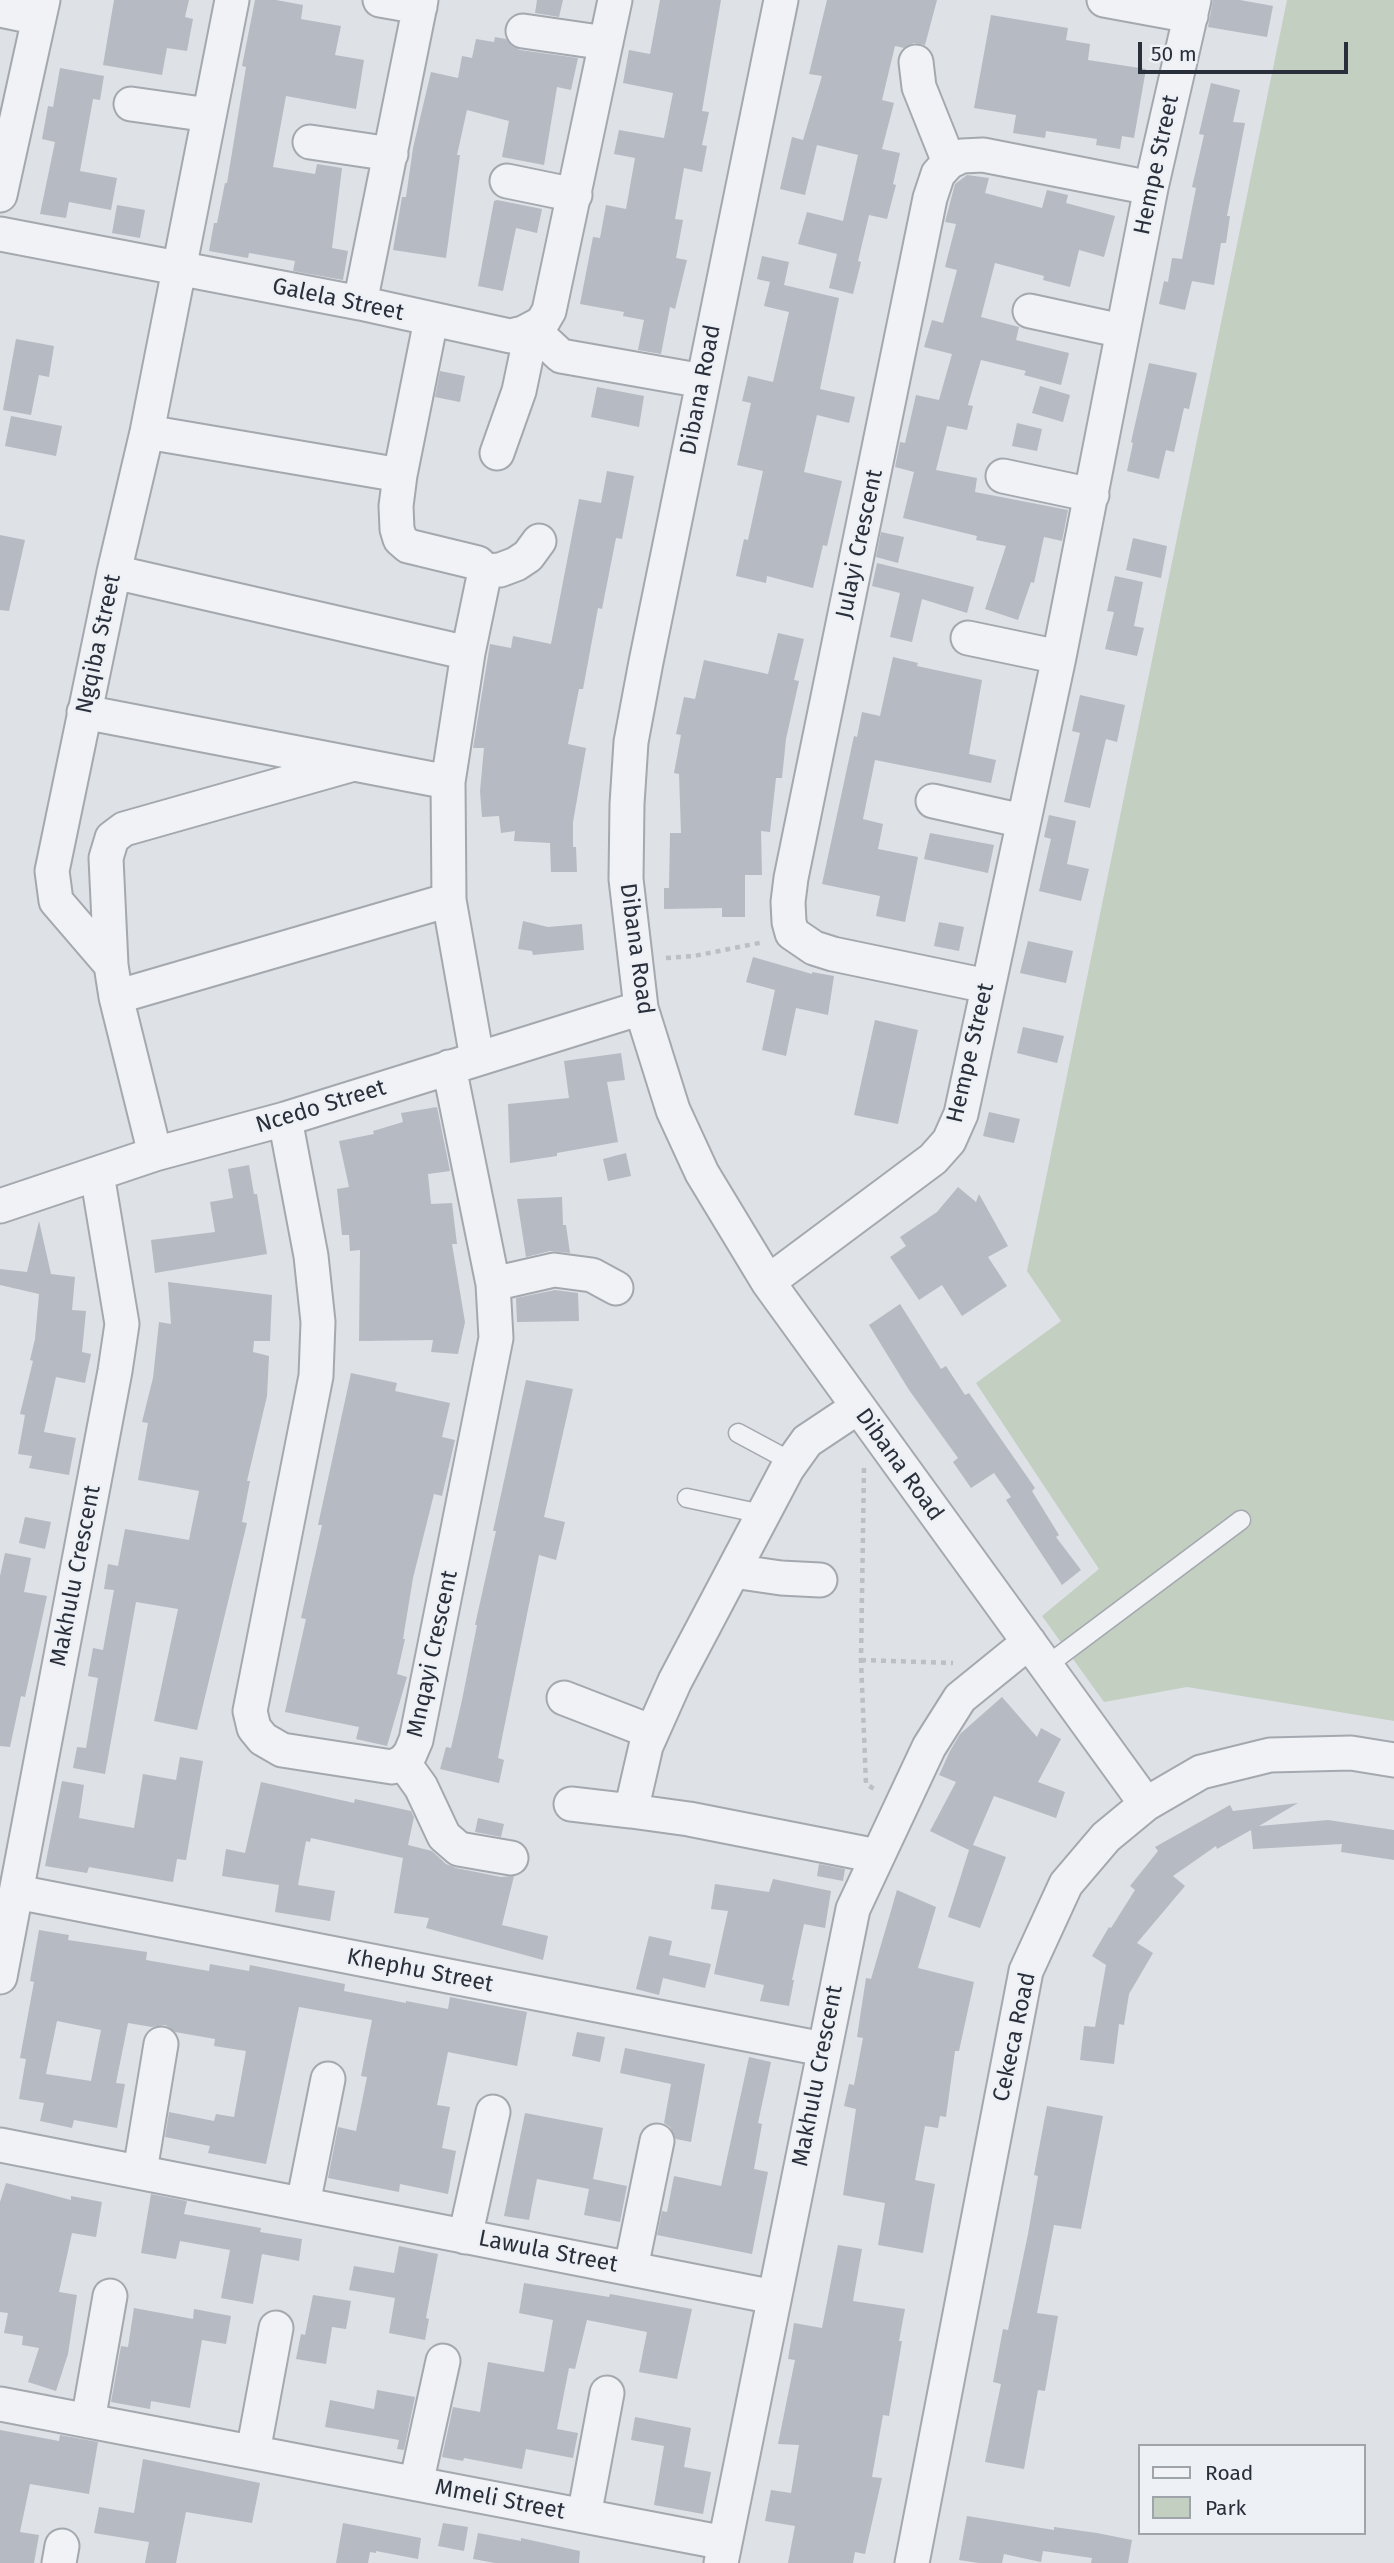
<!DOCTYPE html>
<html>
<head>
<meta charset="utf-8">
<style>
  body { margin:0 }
  #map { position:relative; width:1394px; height:2563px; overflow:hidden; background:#dee1e6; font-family:"Fira Sans",sans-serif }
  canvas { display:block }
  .legend { position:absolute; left:1138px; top:2444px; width:228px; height:91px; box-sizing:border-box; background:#edf0f4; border:2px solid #9fa3aa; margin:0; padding:9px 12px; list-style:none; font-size:21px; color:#292f3b }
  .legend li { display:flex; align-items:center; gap:14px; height:35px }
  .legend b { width:35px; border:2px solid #9fa3aa }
  .scale { position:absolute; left:1138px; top:42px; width:210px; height:32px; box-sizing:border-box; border:4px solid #292f3b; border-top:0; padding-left:9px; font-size:21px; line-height:24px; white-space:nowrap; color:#292f3b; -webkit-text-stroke:5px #edf0f4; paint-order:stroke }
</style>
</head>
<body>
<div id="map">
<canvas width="1394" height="2563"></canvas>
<ul class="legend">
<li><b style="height:9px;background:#f0f2f5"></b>Road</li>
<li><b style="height:19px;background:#c3cfc0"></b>Park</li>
</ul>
<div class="scale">50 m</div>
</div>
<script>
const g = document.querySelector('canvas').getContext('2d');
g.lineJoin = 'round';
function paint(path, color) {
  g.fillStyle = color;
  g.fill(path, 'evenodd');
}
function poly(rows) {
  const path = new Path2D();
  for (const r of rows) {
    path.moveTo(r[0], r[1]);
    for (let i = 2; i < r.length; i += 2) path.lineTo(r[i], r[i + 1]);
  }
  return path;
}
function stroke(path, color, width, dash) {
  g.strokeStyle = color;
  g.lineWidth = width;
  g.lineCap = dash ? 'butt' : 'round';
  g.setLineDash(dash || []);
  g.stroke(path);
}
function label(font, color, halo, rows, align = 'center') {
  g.font = font + ' "Fira Sans",sans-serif';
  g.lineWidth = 5;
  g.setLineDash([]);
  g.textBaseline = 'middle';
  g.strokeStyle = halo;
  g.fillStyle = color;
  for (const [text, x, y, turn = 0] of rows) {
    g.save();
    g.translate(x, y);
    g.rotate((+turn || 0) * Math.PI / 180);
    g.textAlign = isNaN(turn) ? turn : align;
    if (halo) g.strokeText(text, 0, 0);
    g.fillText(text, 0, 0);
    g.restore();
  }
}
const green = poly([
  [1287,0,1394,0,1394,1721,1187,1687,1104,1702,1042,1616,1099,1569,976,1383,1061,1321,1027,1271]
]);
const building = poly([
  [114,0,189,0,185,17,193,19,187,51,167,48,162,75,103,65],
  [255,0,276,0,303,5,301,19,341,26,335,55,364,60,356,109,286,96,273,167,315,174,317,164,342,168,332,248,348,251,343,280,293,271,295,261,249,253,248,258,209,251,214,223,217,223,225,183,227,183,246,67,242,66],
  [537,0,563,0,559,17,535,13],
  [660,0,721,0,702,111,709,112,702,145,707,146,702,172,684,168,675,219,683,220,676,258,687,260,675,309,670,307,661,354,638,350,644,320,623,316,624,312,580,304,593,237,600,238,606,205,626,209,635,158,614,154,619,130,664,138,673,93,623,83,629,50,650,54],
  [827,0,937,0,925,45,914,43,904,48,895,46,882,100,894,103,882,149,900,153,893,184,896,185,887,219,869,215,858,261,861,262,853,294,829,288,837,254,798,244,807,212,843,221,858,155,817,145,805,195,780,189,792,137,803,140,822,76,809,74],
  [1213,0,1240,0,1273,6,1267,37,1208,27],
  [991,15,1068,28,1066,40,1090,44,1088,60,1146,69,1134,138,1122,136,1120,149,1096,145,1097,139,1046,131,1045,138,1013,133,1016,115,974,108],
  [495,37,506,39,512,46,520,50,578,58,571,90,557,87,544,165,502,157,509,121,467,110,457,155,460,155,446,258,393,250,402,197,406,197,413,148,431,72,458,78,462,56,472,58,476,39,494,42],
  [60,68,104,76,100,100,93,99,80,171,117,178,111,210,69,202,66,218,40,214,55,142,42,139,48,106,53,107],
  [1211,83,1240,90,1233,122,1245,123,1227,216,1230,216,1226,243,1221,243,1214,285,1192,281,1185,310,1159,304,1164,281,1168,282,1172,258,1182,259,1196,188,1192,187,1204,135,1199,134],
  [967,175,989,178,985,193,1042,208,1047,190,1068,195,1066,203,1115,216,1104,257,1079,250,1070,287,1043,280,1044,276,995,263,981,317,1019,327,1016,340,1069,353,1061,385,1024,375,1026,371,981,360,968,405,973,406,967,430,947,426,936,470,977,478,975,492,1068,510,1062,541,1044,537,1034,583,1031,582,1018,620,985,609,1006,546,976,540,977,536,903,518,914,472,895,467,900,442,905,443,916,395,939,400,952,354,924,347,932,320,943,323,957,270,945,267,956,224,945,222,955,184],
  [497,200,542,209,537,233,516,228,503,291,478,286,494,201],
  [117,205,145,210,140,238,112,233],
  [762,256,789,262,784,285,839,298,820,389,855,397,849,423,817,415,804,472,842,481,827,546,823,545,813,588,767,576,766,583,736,576,744,539,748,540,763,471,737,465,751,403,742,401,748,376,773,382,789,312,764,306,770,282,757,279],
  [16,339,54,346,49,377,39,375,31,415,3,410],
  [1149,363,1197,373,1189,409,1184,408,1174,452,1166,450,1159,479,1127,471,1133,443,1131,442],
  [440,371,465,376,460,402,435,397],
  [1040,386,1070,395,1063,422,1032,413],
  [597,387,644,396,639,427,591,417],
  [11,416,62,426,56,456,5,446],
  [1017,423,1042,429,1037,451,1012,446],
  [607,471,634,476,622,539,616,538,602,609,598,608,583,689,579,689,568,744,586,748,573,822,573,847,576,847,577,872,551,872,550,843,514,841,515,831,501,833,499,816,482,817,480,791,484,748,473,748,490,644,511,648,513,636,551,644,579,499,601,503],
  [881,532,904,537,898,563,876,557],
  [0,535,25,540,9,611,0,610],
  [1133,538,1167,546,1161,578,1126,570],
  [877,563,974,587,967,613,922,599,912,642,890,637,900,593,872,586],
  [1115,576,1143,582,1134,626,1144,628,1137,656,1105,649,1114,612,1107,611],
  [778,633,804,639,794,680,799,681,786,739,782,778,776,778,770,832,761,831,762,875,745,875,745,917,722,917,722,908,664,909,664,888,669,888,670,833,681,833,679,774,674,773,681,735,676,734,684,697,695,699,704,660,768,674],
  [893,657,918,663,917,666,982,680,969,754,996,760,991,783,875,760,863,819,883,824,878,849,918,857,905,922,876,916,880,896,822,884,854,736,857,737,862,712,880,716],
  [1080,695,1125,705,1117,742,1106,739,1090,808,1064,802,1080,733,1072,731],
  [1049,815,1076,821,1067,864,1089,869,1081,901,1039,891,1051,839,1044,837],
  [930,833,994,845,988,873,924,859],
  [523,921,548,927,582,924,584,950,533,955,532,951,518,949],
  [939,922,964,927,959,951,934,946],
  [1028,941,1073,951,1066,983,1020,973],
  [753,957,812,974,812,972,834,976,828,1015,796,1008,786,1056,762,1050,775,990,746,982],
  [875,1020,918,1030,898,1124,854,1115],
  [1023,1027,1064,1036,1057,1063,1017,1053],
  [621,1053,625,1080,607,1082,618,1142,557,1153,557,1156,510,1163,508,1104,569,1098,564,1061],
  [437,1107,450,1171,428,1174,431,1204,452,1203,457,1244,452,1244,465,1322,458,1354,431,1352,433,1340,359,1341,360,1250,350,1251,349,1235,342,1235,337,1189,349,1187,339,1141,374,1134,373,1131,403,1122,401,1113],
  [989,1112,1020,1119,1014,1143,983,1136],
  [626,1153,631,1176,608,1181,603,1159],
  [249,1165,254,1194,257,1194,267,1254,155,1273,151,1240,215,1232,210,1202,233,1198,228,1169],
  [958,1187,976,1202,979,1194,1008,1246,988,1257,1007,1286,962,1316,942,1285,919,1300,890,1257,906,1246,900,1237,937,1212],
  [562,1197,563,1225,566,1225,570,1253,550,1251,526,1257,517,1199],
  [39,1221,51,1274,75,1277,72,1310,86,1311,82,1352,91,1354,85,1383,56,1377,44,1432,76,1438,69,1475,29,1468,32,1456,18,1454,25,1415,20,1414,33,1361,30,1360,35,1339,39,1294,0,1285,0,1269,27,1272],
  [168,1282,272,1295,270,1341,254,1341,253,1352,269,1356,267,1396,247,1481,250,1481,242,1522,247,1523,197,1730,154,1721,178,1609,136,1602,105,1774,73,1768,77,1747,86,1748,98,1678,88,1676,93,1648,103,1650,114,1590,104,1589,108,1564,118,1566,125,1529,189,1540,199,1491,138,1480,148,1423,142,1422,153,1378,159,1322,171,1324],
  [555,1290,578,1293,579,1321,517,1322,516,1298],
  [900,1304,941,1369,946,1366,965,1395,969,1393,1035,1488,1032,1491,1059,1535,1056,1537,1081,1570,1062,1585,1006,1500,1011,1497,994,1473,971,1488,953,1462,958,1458,909,1390,869,1325],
  [351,1373,397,1383,395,1391,450,1403,442,1437,455,1440,442,1496,434,1494,413,1578,403,1639,405,1639,397,1674,407,1677,387,1746,356,1739,359,1727,285,1712,306,1619,301,1618,322,1525,318,1525],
  [526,1380,573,1389,544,1517,565,1522,556,1560,539,1555,498,1758,504,1760,499,1783,440,1769,446,1747,451,1748,462,1700,477,1625,475,1625,496,1531,493,1531],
  [25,1517,51,1522,45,1549,19,1543],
  [5,1553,31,1558,24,1592,47,1596,25,1697,21,1696,10,1747,0,1746,0,1576],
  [1002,1697,1037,1737,1041,1728,1061,1739,1038,1782,1065,1792,1056,1818,994,1796,973,1845,1006,1857,980,1928,948,1917,969,1850,930,1831,956,1782,939,1775,950,1751,960,1734],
  [180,1757,203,1761,186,1860,177,1859,173,1882,89,1867,87,1873,45,1866,62,1781,84,1785,79,1818,134,1828,143,1774,176,1780],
  [261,1782,354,1803,355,1799,411,1811,414,1817,408,1845,432,1851,446,1864,456,1868,501,1877,514,1876,502,1925,548,1936,543,1960,426,1928,429,1918,394,1913,403,1858,311,1838,310,1842,306,1841,298,1885,335,1891,330,1921,275,1912,279,1885,222,1876,226,1849,245,1853],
  [1298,1803,1259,1826,1328,1820,1394,1830,1394,1860,1341,1852,1342,1844,1253,1849,1251,1830,1217,1849,1216,1846,1173,1876,1185,1886,1137,1943,1153,1953,1129,1994,1124,2025,1119,2024,1114,2064,1080,2060,1084,2026,1095,2027,1106,1965,1092,1956,1109,1927,1111,1928,1135,1890,1130,1886,1158,1851,1155,1847,1230,1805,1233,1811],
  [478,1818,504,1824,501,1837,475,1832],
  [819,1864,845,1869,843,1881,817,1876],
  [773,1879,831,1891,825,1928,804,1924,792,1980,794,1980,789,2006,760,2001,764,1985,714,1974,728,1911,711,1909,715,1884,769,1892],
  [897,1890,936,1907,918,1968,974,1982,959,2051,955,2051,946,2117,940,2116,938,2128,925,2126,915,2180,935,2184,923,2253,878,2245,885,2203,843,2195,856,2109,844,2106,849,2084,854,2085,863,2038,857,2037,866,1978,871,1979],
  [39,1930,69,1935,68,1940,147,1952,146,1960,209,1971,210,1964,249,1971,250,1965,345,1984,344,1991,406,2003,406,2001,448,2009,450,1997,527,2012,517,2066,448,2052,437,2105,450,2107,442,2148,456,2151,448,2194,400,2184,399,2192,328,2178,338,2127,356,2131,367,2077,361,2076,372,2020,299,2007,266,2164,208,2153,210,2146,165,2137,169,2112,214,2121,216,2114,234,2117,246,2051,214,2046,215,2039,175,2032,165,2025,152,2027,128,2023,116,2083,125,2084,117,2128,74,2120,72,2128,40,2121,44,2103,19,2099,26,2059,20,2058,34,1982,30,1981],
  [57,2021,101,2030,91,2081,46,2074],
  [649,1936,672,1941,669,1955,711,1964,705,1988,663,1978,659,1995,636,1989],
  [577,2032,605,2037,600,2062,572,2056],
  [625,2048,705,2064,691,2142,676,2139,670,2127,664,2123,671,2084,620,2073],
  [749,2057,771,2062,758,2123,762,2124,754,2169,768,2172,752,2254,657,2235,662,2211,667,2212,674,2176,721,2186],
  [1047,2106,1103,2116,1081,2229,1054,2225,1037,2313,1058,2316,1045,2391,1038,2390,1024,2469,985,2462,1001,2384,993,2382,1003,2329,1008,2330,1028,2234,1038,2176,1034,2175],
  [525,2113,603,2128,593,2179,627,2186,620,2222,584,2215,589,2189,537,2179,529,2220,504,2216],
  [6,2183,71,2200,71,2196,102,2202,96,2237,72,2233,59,2292,77,2295,68,2354,56,2391,28,2382,39,2348,22,2345,23,2336,4,2333,8,2313,0,2312,0,2202],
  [151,2194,187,2201,184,2214,261,2228,260,2232,302,2239,299,2261,262,2254,253,2304,221,2298,230,2250,180,2241,176,2259,141,2253],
  [838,2245,862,2249,853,2301,905,2309,899,2341,902,2341,889,2416,883,2415,872,2477,882,2478,865,2554,855,2552,853,2563,788,2563,795,2526,765,2521,771,2490,791,2493,799,2445,778,2444,795,2360,788,2359,794,2323,822,2328],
  [399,2246,438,2254,426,2318,429,2319,425,2340,389,2333,395,2298,349,2290,354,2266,394,2273],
  [524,2283,609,2297,610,2294,692,2309,677,2379,639,2372,647,2332,587,2320,575,2369,569,2368,557,2429,578,2433,573,2458,526,2449,522,2469,464,2458,463,2461,442,2457,453,2407,480,2412,488,2362,544,2372,553,2320,519,2313],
  [313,2295,351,2301,346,2329,332,2327,326,2364,296,2359,301,2334,305,2335],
  [134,2308,193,2319,194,2309,231,2316,226,2344,202,2340,190,2408,151,2401,150,2409,111,2402,121,2346,128,2347],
  [377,2390,415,2397,404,2450,397,2449,399,2440,325,2427,330,2400,374,2409],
  [635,2417,691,2428,684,2467,711,2472,703,2514,654,2505,664,2446,631,2440],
  [0,2430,59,2441,60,2435,98,2442,89,2494,30,2484,20,2532,39,2535,34,2563,0,2563],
  [143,2459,260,2483,252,2523,186,2512,176,2563,145,2563,149,2542,94,2533,99,2507,134,2513],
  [967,2516,1054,2530,1054,2527,1097,2533,1132,2540,1128,2563,1091,2563,1092,2558,1043,2551,1041,2562,1004,2554,1002,2563,979,2563,959,2560],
  [343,2523,421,2538,418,2559,376,2551,376,2553,370,2552,368,2563,336,2563],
  [443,2523,468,2527,464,2551,438,2546],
  [478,2533,521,2541,521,2538,580,2551,579,2563,495,2563,473,2559]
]);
const path = poly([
  [666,958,694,956,764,942],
  [864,1468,861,1660,866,1784,876,1790],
  [861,1660,953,1663]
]);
const service = poly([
  [738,1433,792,1462],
  [687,1498,762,1514],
  [1046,1666,1241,1520]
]);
const minor = poly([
  [380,0,420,7],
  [781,0,646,662,631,742,627,804,626,879,641,1008,673,1110,702,1173,768,1282,1146,1804],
  [1104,0,1191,16],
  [0,10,39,18],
  [523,31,606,43],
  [916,62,919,87,949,162],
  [131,104,209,115],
  [310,142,391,154],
  [507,181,575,195],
  [0,195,43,0],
  [0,234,360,303,510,336,523,333,542,323,549,311,615,0],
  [360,303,421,0],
  [1030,311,1122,331],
  [431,320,400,475,396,506,397,529,400,539,408,546,478,563,485,571,468,653,448,782,449,900,477,1058],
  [147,432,400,475],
  [497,453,519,391,532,329,561,356,703,381],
  [1003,476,1092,495],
  [485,571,500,570,516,564,528,556,539,541],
  [114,572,468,653],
  [968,638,1059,657],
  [84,712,448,782],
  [933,801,1023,821],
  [111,965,106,858,112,838,124,829,350,765],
  [987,986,833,954,814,948,792,933,789,922,788,902,791,878,930,198,938,174,949,162,962,156,983,155,1151,188],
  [116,997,449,900],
  [285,1119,311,1256,318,1322,316,1376,250,1711,254,1728,263,1739,282,1750,392,1767,403,1762,410,1754,416,1740,496,1338,493,1284,449,1067],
  [155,1154,116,997,111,965,56,901,52,871,114,572,147,432,232,0],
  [0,1206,155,1154,285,1119,641,1008],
  [768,1282,933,1159,949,1141,961,1114,1059,657,1151,188,1194,0],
  [493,1284,554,1270,592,1275,616,1288],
  [858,1407,807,1441,787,1469,675,1681,646,1746,631,1811,689,1819,877,1856],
  [733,1571,781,1578,820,1580],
  [564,1698,652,1732],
  [403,1762,421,1787,444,1836,459,1849,511,1858],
  [571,1804,631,1811],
  [17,1892,823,2049],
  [0,1977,115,1371,122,1324,97,1174],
  [0,2145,774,2297],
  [140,2171,161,2044],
  [303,2204,328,2079],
  [465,2237,493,2112],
  [631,2268,657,2141],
  [0,2404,725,2543],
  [88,2421,110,2296],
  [253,2452,276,2328],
  [416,2484,443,2361],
  [584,2516,607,2393],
  [59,2563,62,2546],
  [721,2563,853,1909,929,1747,960,1698,1029,1642],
  [912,2563,1026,1971,1066,1884,1106,1837,1146,1804,1201,1772,1270,1755,1351,1753,1394,1760]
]);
const streetNames = [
  ["Hempe Street",1157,165,-78],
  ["Galela Street",338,300,12],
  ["Dibana Road",701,390,-79],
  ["Julayi Crescent",860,544,-78],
  ["Ngqiba Street",99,644,-78],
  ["Dibana Road",636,949,82],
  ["Hempe Street",971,1053,-77],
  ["Ncedo Street",321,1107,-17],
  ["Dibana Road",899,1465,54],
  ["Makhulu Crescent",76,1576,-79],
  ["Mnqayi Crescent",433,1654,-78],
  ["Khephu Street",420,1971,11],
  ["Cekeca Road",1015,2037,-78],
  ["Makhulu Crescent",818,2076,-79],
  ["Lawula Street",548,2252,11],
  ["Mmeli Street",500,2500,11]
];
paint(green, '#c3cfc0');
paint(building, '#b6bac2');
stroke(service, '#a4a8af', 21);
stroke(minor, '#a4a8af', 37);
stroke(path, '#bcbfc5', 4.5, [5, 5]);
stroke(service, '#f0f2f5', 18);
stroke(minor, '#f0f2f5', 33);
label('23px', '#292f3b', '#edf0f4', streetNames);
</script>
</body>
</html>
